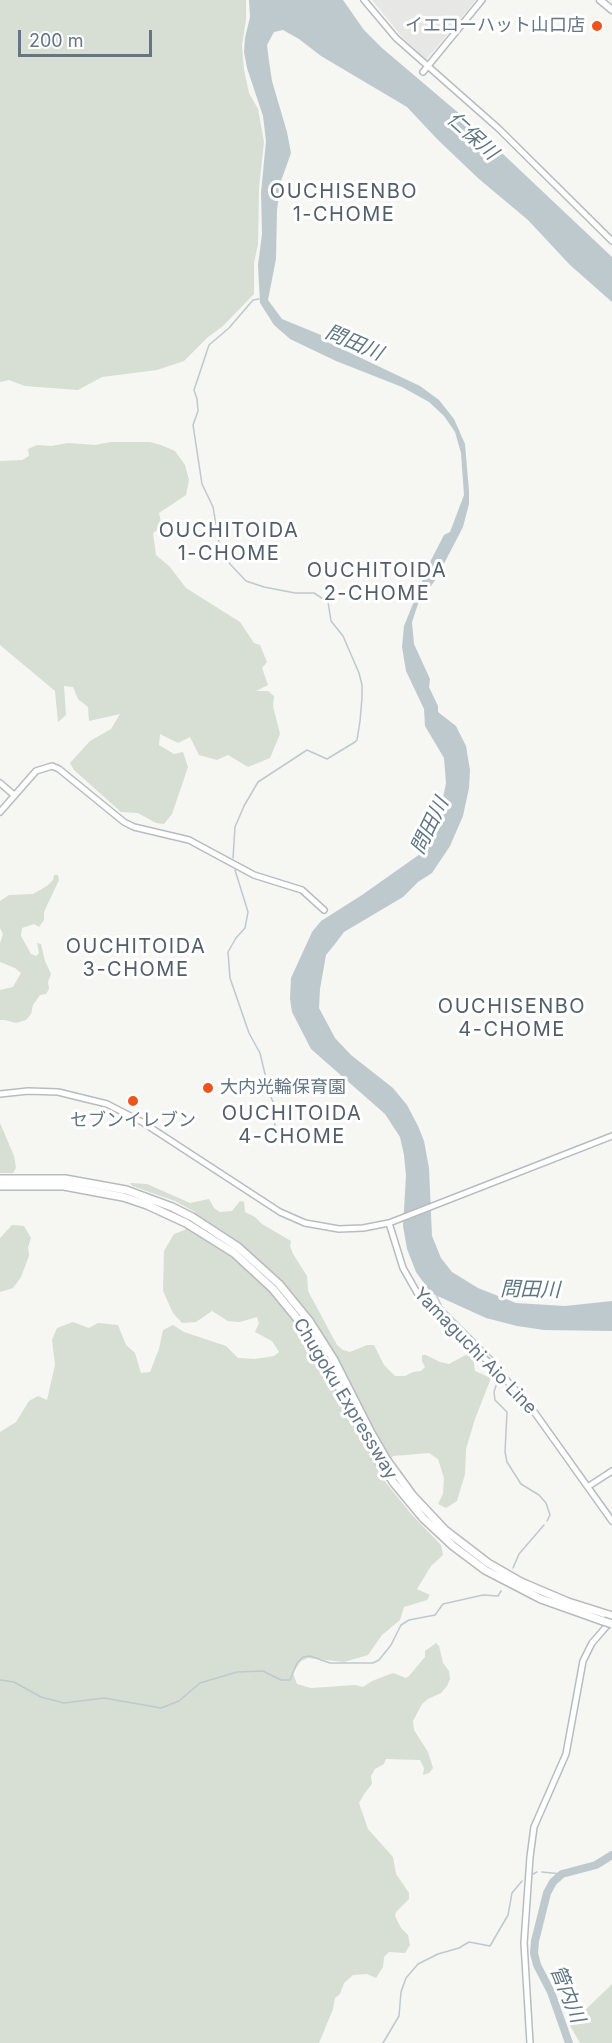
<!DOCTYPE html>
<html>
<head>
<meta charset="utf-8">
<style>
  body { margin:0 }
  #map { position:relative; width:612px; height:2043px; overflow:hidden; background:#f6f6f2; font-family:Inter,sans-serif }
  canvas { display:block }
  .scale { position:absolute; left:18px; top:30px; width:134px; height:27px; box-sizing:border-box; border:3px solid #647585; border-top:0; padding-left:8px; font-size:18px; line-height:21px; white-space:nowrap; color:#647585; -webkit-text-stroke:4px #fff; paint-order:stroke }
</style>
</head>
<body>
<div id="map">
<canvas width="612" height="2043"></canvas>
<div class="scale">200 m</div>
</div>
<script>
const g = document.querySelector('canvas').getContext('2d');
g.lineJoin = 'round';
function paint(path, color) {
  g.fillStyle = color;
  g.fill(path, 'evenodd');
}
function poly(rows) {
  const path = new Path2D();
  for (const r of rows) {
    path.moveTo(r[0], r[1]);
    for (let i = 2; i < r.length; i += 2) path.lineTo(r[i], r[i + 1]);
  }
  return path;
}
function stroke(path, color, width, dash) {
  g.strokeStyle = color;
  g.lineWidth = width;
  g.lineCap = dash ? 'butt' : 'round';
  g.setLineDash(dash || []);
  g.stroke(path);
}
function label(font, color, halo, rows, align = 'center') {
  g.font = font + ' Inter,"Noto Sans JP",sans-serif';
  g.lineWidth = 6;
  g.setLineDash([]);
  g.textBaseline = 'middle';
  g.strokeStyle = halo;
  g.fillStyle = color;
  for (const [text, x, y, turn = 0] of rows) {
    g.save();
    g.translate(x, y);
    g.rotate((+turn || 0) * Math.PI / 180);
    g.textAlign = isNaN(turn) ? turn : align;
    if (halo) g.strokeText(text, 0, 0);
    g.fillText(text, 0, 0);
    g.restore();
  }
}
const built = poly([
  [372,0,476,0,426,60,403,38]
]);
const green = poly([
  [0,0,246,0,246,20,242,45,244,70,249,93,258,109,264,142,259,188,258,244,254,263,254,294,223,326,208,337,184,361,157,370,102,377,78,390,25,386,9,380,0,382],
  [111,442,150,442,161,445,175,451,185,465,189,480,186,495,159,513,162,527,153,533,156,555,170,567,186,588,240,622,254,643,260,645,267,662,262,668,268,685,256,691,268,691,274,696,273,706,280,734,270,758,248,767,228,755,217,760,199,755,190,737,178,743,160,734,159,745,174,754,183,752,188,767,172,814,164,824,156,823,138,813,121,812,74,770,70,763,90,741,111,729,120,714,89,721,88,707,78,699,73,687,64,686,66,715,58,722,55,691,0,645,0,461,22,460,29,456,28,449,37,445,51,446,68,443,95,445],
  [54,875,58,875,59,880,44,912,44,920,39,927,34,924,22,928,21,936,31,954,36,956,39,953,37,943,41,944,45,961,51,974,48,982,49,989,46,994,40,995,33,1005,31,1014,26,1020,16,1023,5,1020,0,1020,0,990,13,987,21,973,15,968,0,962,0,943,3,934,0,928,0,901,9,895,33,894,47,886,53,880],
  [0,1123,14,1156,16,1168,13,1173,0,1173],
  [130,1183,147,1184,190,1203,209,1199,214,1208,220,1212,232,1211,240,1201,244,1202,245,1212,255,1217,262,1224,291,1241,290,1246,293,1254,307,1276,308,1291,337,1345,343,1350,350,1352,367,1345,374,1345,384,1365,395,1376,405,1376,413,1372,421,1371,425,1367,422,1361,422,1355,426,1355,440,1362,449,1364,469,1353,473,1358,475,1371,491,1378,475,1419,466,1449,465,1474,457,1501,446,1508,438,1504,443,1494,444,1478,438,1459,429,1453,393,1456,378,1473,413,1516,441,1545,443,1555,431,1566,417,1589,430,1595,427,1600,404,1607,400,1620,382,1635,368,1655,344,1662,308,1658,301,1661,293,1673,297,1684,311,1688,355,1685,363,1687,372,1681,393,1673,406,1678,409,1676,425,1657,425,1651,436,1643,439,1646,443,1663,449,1671,450,1679,447,1686,441,1693,428,1699,422,1704,413,1721,414,1730,428,1752,433,1768,429,1773,423,1775,424,1768,420,1760,386,1759,384,1764,375,1769,371,1776,372,1784,364,1794,359,1803,368,1829,393,1857,396,1874,409,1893,409,1899,396,1912,395,1916,401,1928,408,1935,410,1945,405,1953,389,1952,384,1957,383,1967,376,1978,367,1974,353,1975,344,1983,340,1994,335,1998,333,2009,319,2043,0,2043,0,1432,16,1422,29,1401,38,1396,47,1400,55,1365,52,1340,57,1328,73,1322,89,1328,98,1323,118,1325,126,1345,135,1353,141,1373,150,1372,159,1349,163,1330,173,1325,184,1332,226,1346,238,1358,255,1359,274,1356,279,1352,272,1341,255,1332,259,1323,257,1317,240,1322,228,1321,212,1311,196,1322,182,1323,173,1313,163,1291,164,1251,174,1234,185,1230,195,1212,175,1201,132,1186],
  [12,1225,24,1226,31,1238,28,1247,29,1256,21,1277,13,1288,0,1292,0,1238],
  [612,1984,612,2043,580,2043,569,2024,571,2019,577,2018]
]);
const water = poly([
  [249,0,343,0,364,30,382,48,468,121,612,257,612,302,570,265,528,220,479,179,437,139,407,107,321,56,299,39,283,30,274,32,267,45,269,61,272,81,287,132,291,153,281,181,277,210,276,259,268,300,282,319,321,335,321,339,420,386,439,400,454,419,465,444,469,491,469,504,463,527,436,579,418,604,412,622,414,644,430,679,429,687,438,706,438,712,456,726,466,746,470,770,469,788,463,816,450,846,432,873,418,882,403,897,344,932,335,944,326,955,320,989,319,1008,335,1038,351,1055,393,1088,407,1105,418,1126,424,1141,429,1168,432,1236,441,1258,452,1272,478,1288,516,1303,565,1306,612,1301,612,1331,544,1330,517,1326,486,1318,431,1293,416,1272,407,1249,403,1226,406,1176,404,1155,400,1137,385,1114,311,1049,292,1012,290,999,291,978,312,932,321,921,362,895,420,854,430,837,441,807,446,783,444,758,425,726,424,709,406,671,402,647,404,626,429,564,444,535,450,532,464,495,461,453,455,432,444,416,429,402,402,387,336,361,290,339,274,325,260,303,258,265,262,234,261,193,266,141,263,116,247,68,244,52,245,38,250,17]
]);
const stream = poly([
  [233,858,235,827,244,806,258,782,307,750,327,759,355,742,357,740,360,721,362,698,362,685,359,673,343,636,331,621,328,602,314,593,295,593,264,587,246,581,230,564,220,549,213,507,202,484,193,425,198,411,197,399,194,390,209,345,229,328,253,300,259,299],
  [235,870,248,912,245,928,236,938,228,952,230,978,249,1033,260,1053,265,1074,266,1086,274,1104,275,1131],
  [435,1292,442,1307,498,1363],
  [498,1379,494,1392,495,1400,507,1412,505,1452,507,1462,521,1484,539,1495,546,1503,550,1515,547,1521],
  [513,1568,519,1554,544,1525],
  [0,1680,14,1682,41,1697,64,1703,104,1698,161,1708,179,1701,200,1683,237,1672,263,1671,281,1680,290,1680,297,1663,303,1657,310,1656,330,1663,373,1663,379,1660,391,1645,401,1625,409,1620,435,1615,443,1604,483,1595,498,1596,501,1591],
  [542,1872,562,1874],
  [533,1874,537,1872],
  [383,2043,399,2016,401,1992,406,1978,418,1964,438,1954,459,1948,469,1942,490,1946,508,1915,512,1893,522,1881]
]);
const river = poly([
  [569,2043,551,1992,537,1965,534,1953,535,1941,547,1893,553,1882,562,1874,596,1865,612,1855]
]);
const secondary = poly([
  [364,0,396,38,498,128,612,241],
  [423,72,482,0],
  [0,783,14,795],
  [0,812,36,771,52,766,59,769,124,822,134,827,189,840,254,875,302,890,324,910],
  [0,1094,28,1091,58,1092,107,1104,142,1122,280,1212,305,1223,339,1229,363,1228,389,1223,612,1136],
  [389,1223,403,1268,419,1296,499,1372,530,1406,612,1521],
  [589,1486,612,1471],
  [530,2043,524,1943,530,1857,534,1827,566,1754,583,1661,592,1643,612,1620]
]);
const primary = poly([
  [600,0,612,10]
]);
const highway = poly([
  [0,1179,65,1179,126,1190,172,1207,192,1217,238,1247,279,1284,310,1322,334,1360,371,1433,386,1459,413,1496,445,1530,488,1563,521,1582,568,1602,612,1616],
  [0,1186,64,1186,123,1197,147,1205,186,1223,234,1253,273,1289,304,1327,327,1364,377,1458,394,1483,423,1518,453,1546,485,1570,541,1599,603,1621]
]);
const highwayBridge = poly([
  [603,1621,612,1624]
]);
const markers = [
  [597,26,6,"#ec541d"],
  [208,1088,6,"#ec541d"],
  [133,1101,6,"#ec541d"]
];
const poiNames = [
  ["イエローハット山口店",585,26],
  ["大内光輪保育園",220,1088,"left"],
  ["セブンイレブン",133,1121,"center"]
];
const streetNames = [
  ["Yamaguchi Aio Line",475,1351,46],
  ["Chugoku Expressway",345,1399,59]
];
const waterNames = [
  ["仁保川",472,136,42],
  ["問田川",354,343,23],
  ["問田川",430,826,-64],
  ["問田川",530,1290,1],
  ["管内川",567,1994,68]
];
const neighbourhoodNames = [
  ["OUCHISENBO",344,192],
  ["1-CHOME",344,215],
  ["OUCHITOIDA",229,531],
  ["1-CHOME",229,554],
  ["OUCHITOIDA",377,571],
  ["2-CHOME",377,594],
  ["OUCHITOIDA",136,947],
  ["3-CHOME",136,970],
  ["OUCHISENBO",512,1007],
  ["4-CHOME",512,1030],
  ["OUCHITOIDA",292,1114],
  ["4-CHOME",292,1137]
];
paint(built, '#e7e8e6');
paint(green, '#d7ded3');
paint(water, '#bec9ce');
stroke(stream, '#bec9ce', 1.5);
stroke(river, '#bec9ce', 8);
stroke(secondary, '#b8bcc1', 8);
stroke(primary, '#b8bcc0', 9);
stroke(highway, '#b8bbbe', 10);
stroke(secondary, '#fff', 5);
stroke(primary, '#fff', 6);
stroke(highway, '#fff', 7);
stroke(highwayBridge, '#b8bbbe', 10, []);
stroke(highwayBridge, '#fff', 7);
for (const [x, y, r, color] of markers) {
  const dot = new Path2D();
  dot.arc(x, y, r, 0, 2 * Math.PI);
  g.fillStyle = color;
  g.fill(dot);
  stroke(dot, '#fff', 2);
}
label('18px', '#647585', '#fff', poiNames, 'right');
label('18px', '#647585', '#fff', streetNames);
label('italic 20px', '#5f7782', '#fff', waterNames);
g.letterSpacing = '1.5px';
label('20px', '#525e6a', '#fff', neighbourhoodNames);
g.letterSpacing = '0px';
</script>
</body>
</html>
